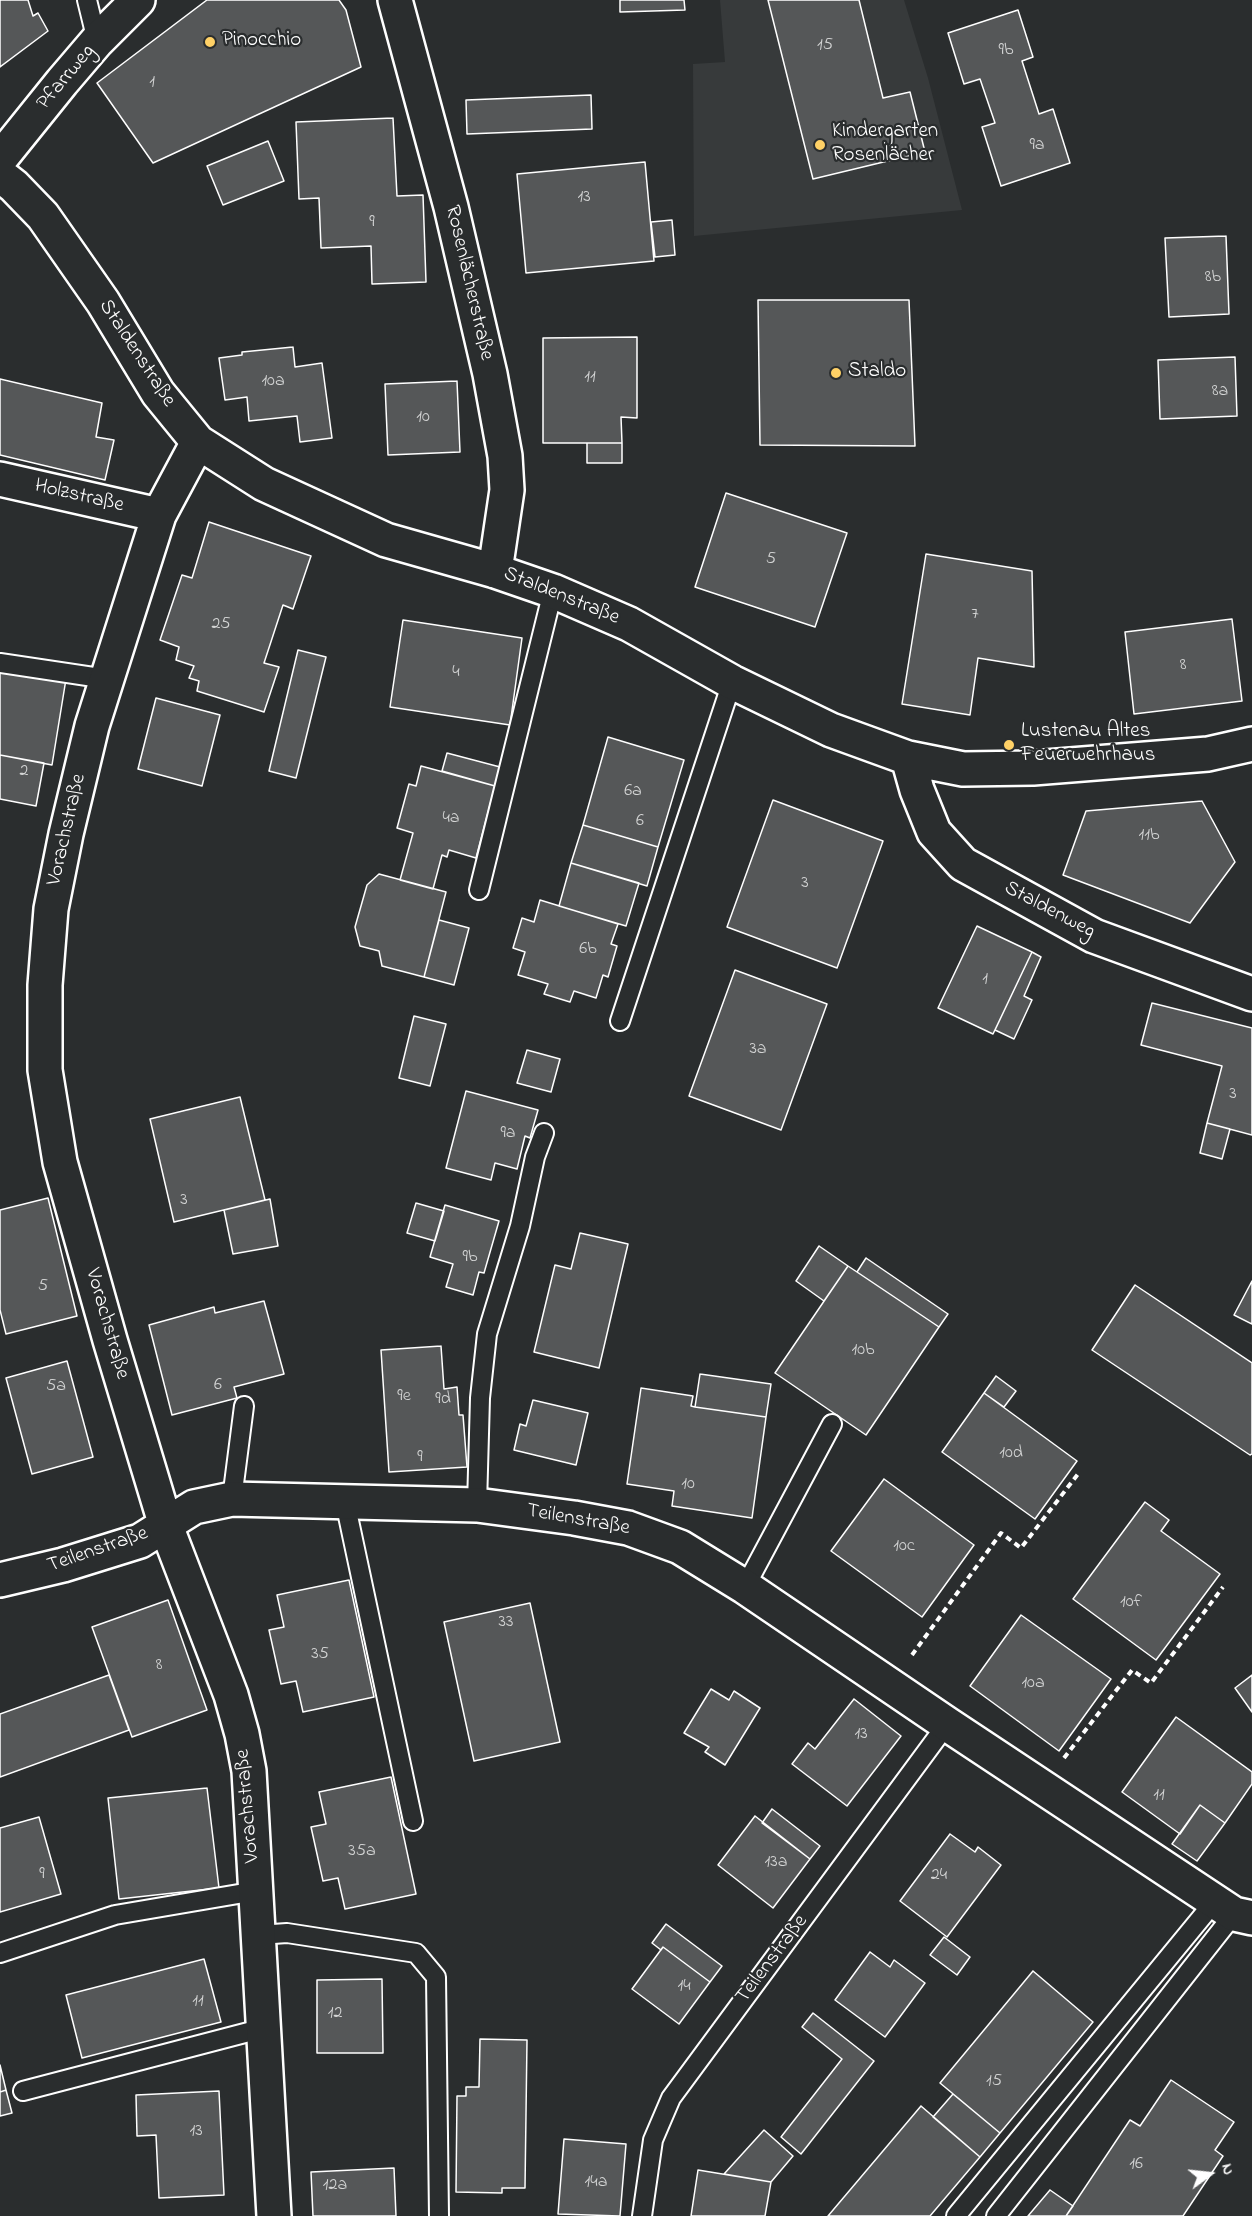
<!DOCTYPE html>
<html>
<head>
<meta charset="utf-8">
<style>
  body { margin:0 }
  #map { position:relative; width:1252px; height:2216px; overflow:hidden; background:#2a2d2e; font-family:"Indie Flower",sans-serif }
  canvas { display:block }
  .north { position:absolute; left:1180px; top:2144px; width:60px; height:60px; -webkit-text-stroke:4px #2a2d2e; paint-order:stroke; rotate:75deg; font-size:16px; font-weight:700; line-height:24px; text-align:center; color:#fff }
  .north::after { content:''; display:block; margin:auto; width:21px; height:27px; background:#fff; clip-path:polygon(50% 0,100% 100%,50% 72%,0 100%) }
</style>
</head>
<body>
<div id="map">
<canvas width="1252" height="2216"></canvas>
<div class="north">N</div>
</div>
<script>
const g = document.querySelector('canvas').getContext('2d');
g.lineJoin = 'round';
function paint(path, color) {
  g.fillStyle = color;
  g.fill(path, 'evenodd');
}
function poly(rows) {
  const path = new Path2D();
  for (const r of rows) {
    path.moveTo(r[0], r[1]);
    for (let i = 2; i < r.length; i += 2) path.lineTo(r[i], r[i + 1]);
  }
  return path;
}
function stroke(path, color, width, dash) {
  g.strokeStyle = color;
  g.lineWidth = width;
  g.lineCap = dash ? 'butt' : 'round';
  g.setLineDash(dash || []);
  g.stroke(path);
}
function label(font, color, halo, rows, align = 'center') {
  g.font = font + ' "Indie Flower",sans-serif';
  g.lineWidth = 4.5;
  g.setLineDash([]);
  g.textBaseline = 'middle';
  g.strokeStyle = halo;
  g.fillStyle = color;
  for (const [text, x, y, turn = 0] of rows) {
    g.save();
    g.translate(x, y);
    g.rotate((+turn || 0) * Math.PI / 180);
    g.textAlign = isNaN(turn) ? turn : align;
    if (halo) g.strokeText(text, 0, 0);
    g.fillText(text, 0, 0);
    g.restore();
  }
}
const built = poly([
  [720,0,904,0,928,78,962,210,694,236,693,64,725,62]
]);
const building = poly([
  [0,0,28,0,33,16,38,13,48,31,0,67,0,0],
  [207,0,339,0,346,10,361,67,153,163,97,83,207,0],
  [620,0,684,0,685,10,620,12,620,0],
  [768,0,859,0,883,98,910,92,925,152,813,179,768,0],
  [1018,10,1033,57,1022,61,1039,114,1053,109,1070,163,1001,186,982,127,995,123,980,79,964,84,948,33,1018,10],
  [591,95,592,129,467,134,466,100,591,95],
  [393,118,397,196,423,195,426,282,372,284,371,246,321,248,319,198,299,199,296,122,393,118],
  [268,141,284,181,223,205,207,166,268,141],
  [645,162,654,261,526,273,517,174,645,162],
  [672,220,675,255,655,257,651,222,672,220],
  [1226,236,1229,314,1169,317,1165,238,1226,236],
  [758,300,909,300,915,446,760,445,758,300],
  [637,337,637,418,621,417,622,443,543,443,543,338,637,337],
  [293,347,295,367,322,363,332,438,300,442,297,416,249,421,247,397,225,400,219,358,242,355,242,352,293,347],
  [1235,357,1237,416,1160,419,1158,360,1235,357],
  [0,379,102,403,96,437,114,440,105,480,0,455,0,379],
  [457,381,460,452,388,455,385,384,457,381],
  [587,443,622,443,622,463,587,463,587,443],
  [726,493,847,533,815,627,695,587,726,493],
  [209,522,311,556,293,609,283,605,264,663,279,667,264,712,197,691,199,681,189,678,194,666,176,660,179,647,160,640,182,575,192,578,209,522],
  [926,554,1032,571,1034,667,978,658,970,715,902,704,926,554],
  [1232,619,1242,701,1134,714,1125,632,1232,619],
  [403,620,522,638,510,725,390,707,403,620],
  [298,650,326,657,296,778,269,771,298,650],
  [0,668,66,679,52,765,0,755,0,668],
  [156,698,220,715,202,786,138,769,156,698],
  [608,737,684,760,658,847,583,825,608,737],
  [447,753,500,767,495,786,442,771,447,753],
  [0,755,44,763,36,806,0,799,0,755],
  [421,766,495,786,476,858,449,850,447,857,442,855,433,889,400,880,413,833,397,828,409,784,416,786,421,766],
  [773,800,883,841,837,968,727,927,773,800],
  [1202,801,1235,862,1190,923,1063,875,1086,811,1202,801],
  [583,825,658,847,647,886,571,863,583,825],
  [571,863,639,883,626,926,559,906,571,863],
  [379,874,446,892,424,977,382,966,379,951,360,946,355,927,367,885,379,874],
  [540,900,618,924,611,944,617,946,608,977,603,975,596,998,574,991,570,1002,544,994,548,984,518,975,525,952,513,948,522,918,534,922,540,900],
  [439,920,469,928,454,985,424,977,439,920],
  [977,926,1032,952,993,1034,938,1008,977,926],
  [1032,952,1041,957,1024,996,1032,1000,1014,1039,995,1030,1032,952],
  [735,970,827,1004,781,1130,689,1096,735,970],
  [1152,1003,1252,1028,1252,1135,1207,1123,1222,1066,1141,1045,1152,1003],
  [414,1016,446,1024,430,1086,399,1078,414,1016],
  [527,1050,560,1059,551,1092,517,1083,527,1050],
  [466,1091,538,1110,530,1138,525,1136,517,1169,495,1163,491,1180,446,1168,466,1091],
  [240,1097,265,1200,174,1222,150,1119,240,1097],
  [1207,1123,1230,1129,1222,1159,1200,1153,1207,1123],
  [48,1198,77,1316,6,1334,0,1310,0,1210,48,1198],
  [270,1199,278,1246,233,1254,224,1210,270,1199],
  [416,1203,444,1211,435,1241,407,1233,416,1203],
  [445,1205,499,1221,484,1273,479,1272,473,1295,446,1287,453,1264,430,1257,445,1205],
  [580,1233,628,1244,599,1368,534,1352,555,1265,571,1269,580,1233],
  [819,1246,848,1266,824,1301,796,1281,819,1246],
  [866,1258,948,1314,939,1327,857,1272,866,1258],
  [848,1266,939,1327,866,1435,775,1373,848,1266],
  [1252,1281,1252,1324,1234,1315,1252,1281],
  [1135,1285,1252,1363,1252,1454,1250,1455,1092,1350,1135,1285],
  [264,1301,284,1374,234,1387,237,1398,172,1415,149,1325,214,1307,215,1313,264,1301],
  [441,1346,444,1389,457,1387,459,1415,463,1415,467,1467,389,1472,381,1350,441,1346],
  [67,1361,93,1457,32,1474,6,1378,67,1361],
  [700,1374,771,1384,766,1417,695,1407,700,1374],
  [996,1376,1016,1391,1004,1407,984,1393,996,1376],
  [641,1388,693,1396,691,1406,695,1407,766,1417,752,1518,672,1506,674,1491,627,1484,641,1388],
  [984,1393,1077,1461,1035,1519,942,1452,984,1393],
  [533,1400,588,1413,576,1465,514,1450,520,1424,526,1426,533,1400],
  [884,1479,974,1545,922,1617,831,1551,884,1479],
  [1145,1502,1169,1520,1161,1531,1220,1574,1156,1660,1073,1599,1145,1502],
  [349,1580,374,1697,303,1712,296,1681,281,1684,269,1630,284,1627,277,1595,349,1580],
  [168,1600,207,1710,132,1737,92,1627,168,1600],
  [530,1603,560,1742,474,1761,444,1622,530,1603],
  [1021,1615,1111,1679,1059,1751,970,1686,1021,1615],
  [109,1675,129,1730,0,1777,0,1714,109,1675],
  [1252,1675,1252,1712,1235,1688,1252,1675],
  [711,1689,729,1700,734,1691,760,1708,725,1765,705,1752,709,1747,684,1733,711,1689],
  [854,1699,901,1736,847,1806,792,1764,808,1743,815,1749,854,1699],
  [1176,1717,1252,1772,1252,1784,1225,1823,1200,1805,1180,1834,1122,1792,1176,1717],
  [391,1777,416,1894,345,1909,338,1878,323,1881,311,1827,326,1824,319,1792,391,1777],
  [207,1788,219,1888,119,1899,108,1798,207,1788],
  [1200,1805,1225,1823,1197,1861,1172,1844,1200,1805],
  [772,1809,820,1846,810,1859,762,1823,772,1809],
  [755,1816,810,1859,773,1908,718,1865,755,1816],
  [39,1817,61,1894,0,1912,0,1828,39,1817],
  [950,1834,975,1852,978,1847,1001,1865,947,1937,900,1901,950,1834],
  [666,1924,722,1966,710,1982,663,1947,661,1950,652,1943,666,1924],
  [944,1937,970,1957,957,1975,930,1955,944,1937],
  [663,1947,710,1982,679,2024,632,1989,663,1947],
  [870,1952,890,1967,894,1960,925,1983,885,2037,835,2000,870,1952],
  [204,1959,221,2022,82,2058,66,1995,204,1959],
  [1033,1971,1093,2022,1000,2133,940,2083,1033,1971],
  [382,1979,383,2053,317,2053,317,1980,382,1979],
  [813,2013,874,2061,801,2154,781,2137,842,2059,802,2027,813,2013],
  [480,2039,527,2040,525,2188,502,2188,502,2193,456,2192,457,2096,466,2096,466,2087,479,2087,480,2039],
  [0,2065,6,2090,0,2092,0,2065],
  [1171,2080,1234,2122,1215,2150,1223,2156,1183,2216,1066,2216,1130,2120,1140,2126,1171,2080],
  [6,2090,12,2113,0,2116,0,2092,6,2090],
  [219,2091,224,2195,159,2198,156,2135,137,2136,136,2095,219,2091],
  [953,2094,1000,2133,980,2157,933,2117,953,2094],
  [921,2106,980,2157,930,2216,828,2216,921,2106],
  [764,2130,793,2156,771,2182,724,2174,764,2130],
  [564,2139,626,2144,620,2216,558,2214,564,2139],
  [394,2168,396,2216,313,2216,311,2172,394,2168],
  [698,2170,771,2182,765,2216,691,2216,698,2170],
  [1050,2190,1073,2206,1066,2216,1028,2216,1050,2190]
]);
const path = poly([
  [912,1655,1001,1533,1021,1548,1078,1474],
  [1064,1758,1132,1670,1151,1683,1223,1587]
]);
const service = poly([
  [87,0,97,41],
  [0,663,107,679],
  [479,890,553,591],
  [620,1021,732,682],
  [232,1499,244,1406],
  [345,1502,413,1821],
  [477,1505,480,1398,487,1334,520,1226,535,1157,544,1133],
  [745,1587,832,1424],
  [259,1935,287,1933,416,1953,436,1977,439,2216],
  [0,1953,115,1915,256,1891],
  [23,2091,264,2028],
  [642,2216,653,2140,671,2098,947,1724],
  [956,2216,1215,1901],
  [996,2216,1234,1914]
]);
const minor = poly([
  [395,0,451,207,490,374,505,456,507,490,495,571],
  [0,159,62,82,97,41,138,0],
  [0,175,14,186,43,216,103,302,158,393,198,442,264,484,386,540,495,571,553,591,629,624,732,682,831,730,908,758,963,769,1033,768,1208,754,1252,744],
  [198,442,159,515,92,726,66,834,51,909,45,985,45,1070,60,1162,110,1340,166,1526,231,1695,242,1734,249,1771,274,2216],
  [0,479,159,515],
  [908,758,917,790,934,832,963,864,1094,936,1252,994],
  [0,1580,63,1565,140,1541,194,1507,232,1499,477,1505,574,1518,628,1528,680,1547,745,1587,947,1724,1234,1914,1252,1918]
]);
const markers = [
  [210,42,6,"#ffd166"],
  [820,145,6,"#ffd166"],
  [836,373,6,"#ffd166"],
  [1009,745,6,"#ffd166"]
];
const numberNames = [
  ["15",825,46],
  ["9b",1006,51],
  ["1",152,83],
  ["9a",1037,146],
  ["13",584,198],
  ["9",372,223],
  ["8b",1213,278],
  ["11",590,378],
  ["10a",273,382],
  ["8a",1220,392],
  ["10",423,418],
  ["5",771,560],
  ["7",975,615],
  ["25",221,625],
  ["8",1183,666],
  ["4",456,673],
  ["2",24,772],
  ["6a",633,792],
  ["4a",451,819],
  ["6",640,822],
  ["11b",1149,836],
  ["3",805,884],
  ["6b",588,950],
  ["1",985,980],
  ["3a",758,1050],
  ["3",1233,1095],
  ["9a",508,1134],
  ["3",184,1201],
  ["9b",470,1258],
  ["5",43,1287],
  ["10b",863,1351],
  ["6",218,1386],
  ["5a",56,1387],
  ["9e",404,1397],
  ["9d",443,1400],
  ["10d",1011,1454],
  ["9",420,1458],
  ["10",688,1485],
  ["10c",904,1547],
  ["10f",1131,1603],
  ["33",506,1623],
  ["35",320,1655],
  ["8",159,1666],
  ["10a",1033,1684],
  ["13",861,1735],
  ["11",1159,1796],
  ["35a",362,1852],
  ["13a",776,1863],
  ["9",42,1875],
  ["24",939,1876],
  ["14",684,1987],
  ["11",198,2002],
  ["12",335,2014],
  ["15",994,2082],
  ["13",196,2132],
  ["16",1136,2165],
  ["14a",596,2183],
  ["12a",335,2186]
];
const poiNames = [
  ["Pinocchio",222,42],
  ["Kindergarten",832,133],
  ["Rosenlächer",832,157],
  ["Staldo",848,373],
  ["Lustenau Altes",1021,733],
  ["Feuerwehrhaus",1021,757]
];
const streetNames = [
  ["Pfarrweg",67,78,-50],
  ["Rosenlächerstraße",468,283,77],
  ["Staldenstraße",136,354,57],
  ["Holzstraße",79,497,13],
  ["Staldenstraße",561,597,22],
  ["Vorachstraße",68,830,-77],
  ["Staldenweg",1049,911,28],
  ["Vorachstraße",106,1324,74],
  ["Teilenstraße",578,1521,10],
  ["Teilenstraße",98,1551,-19],
  ["Vorachstraße",249,1806,-95],
  ["Teilenstraße",773,1960,-53]
];
paint(built, '#373a3b');
paint(building, '#555758');
stroke(building, '#fff', 1.5);
stroke(service, '#fff', 22);
stroke(minor, '#fff', 38);
stroke(path, '#fff', 4, [6, 4.5]);
stroke(service, '#2a2d2e', 18);
stroke(minor, '#2a2d2e', 33);
for (const [x, y, r, color] of markers) {
  const dot = new Path2D();
  dot.arc(x, y, r, 0, 2 * Math.PI);
  g.fillStyle = color;
  g.fill(dot);
  stroke(dot, '#2a2d2e', 2);
}
label('18px', '#d4d5d5', null, numberNames);
label('21px', '#fff', '#2a2d2e', poiNames, 'left');
label('21px', '#fff', '#2a2d2e', streetNames);
</script>
</body>
</html>
